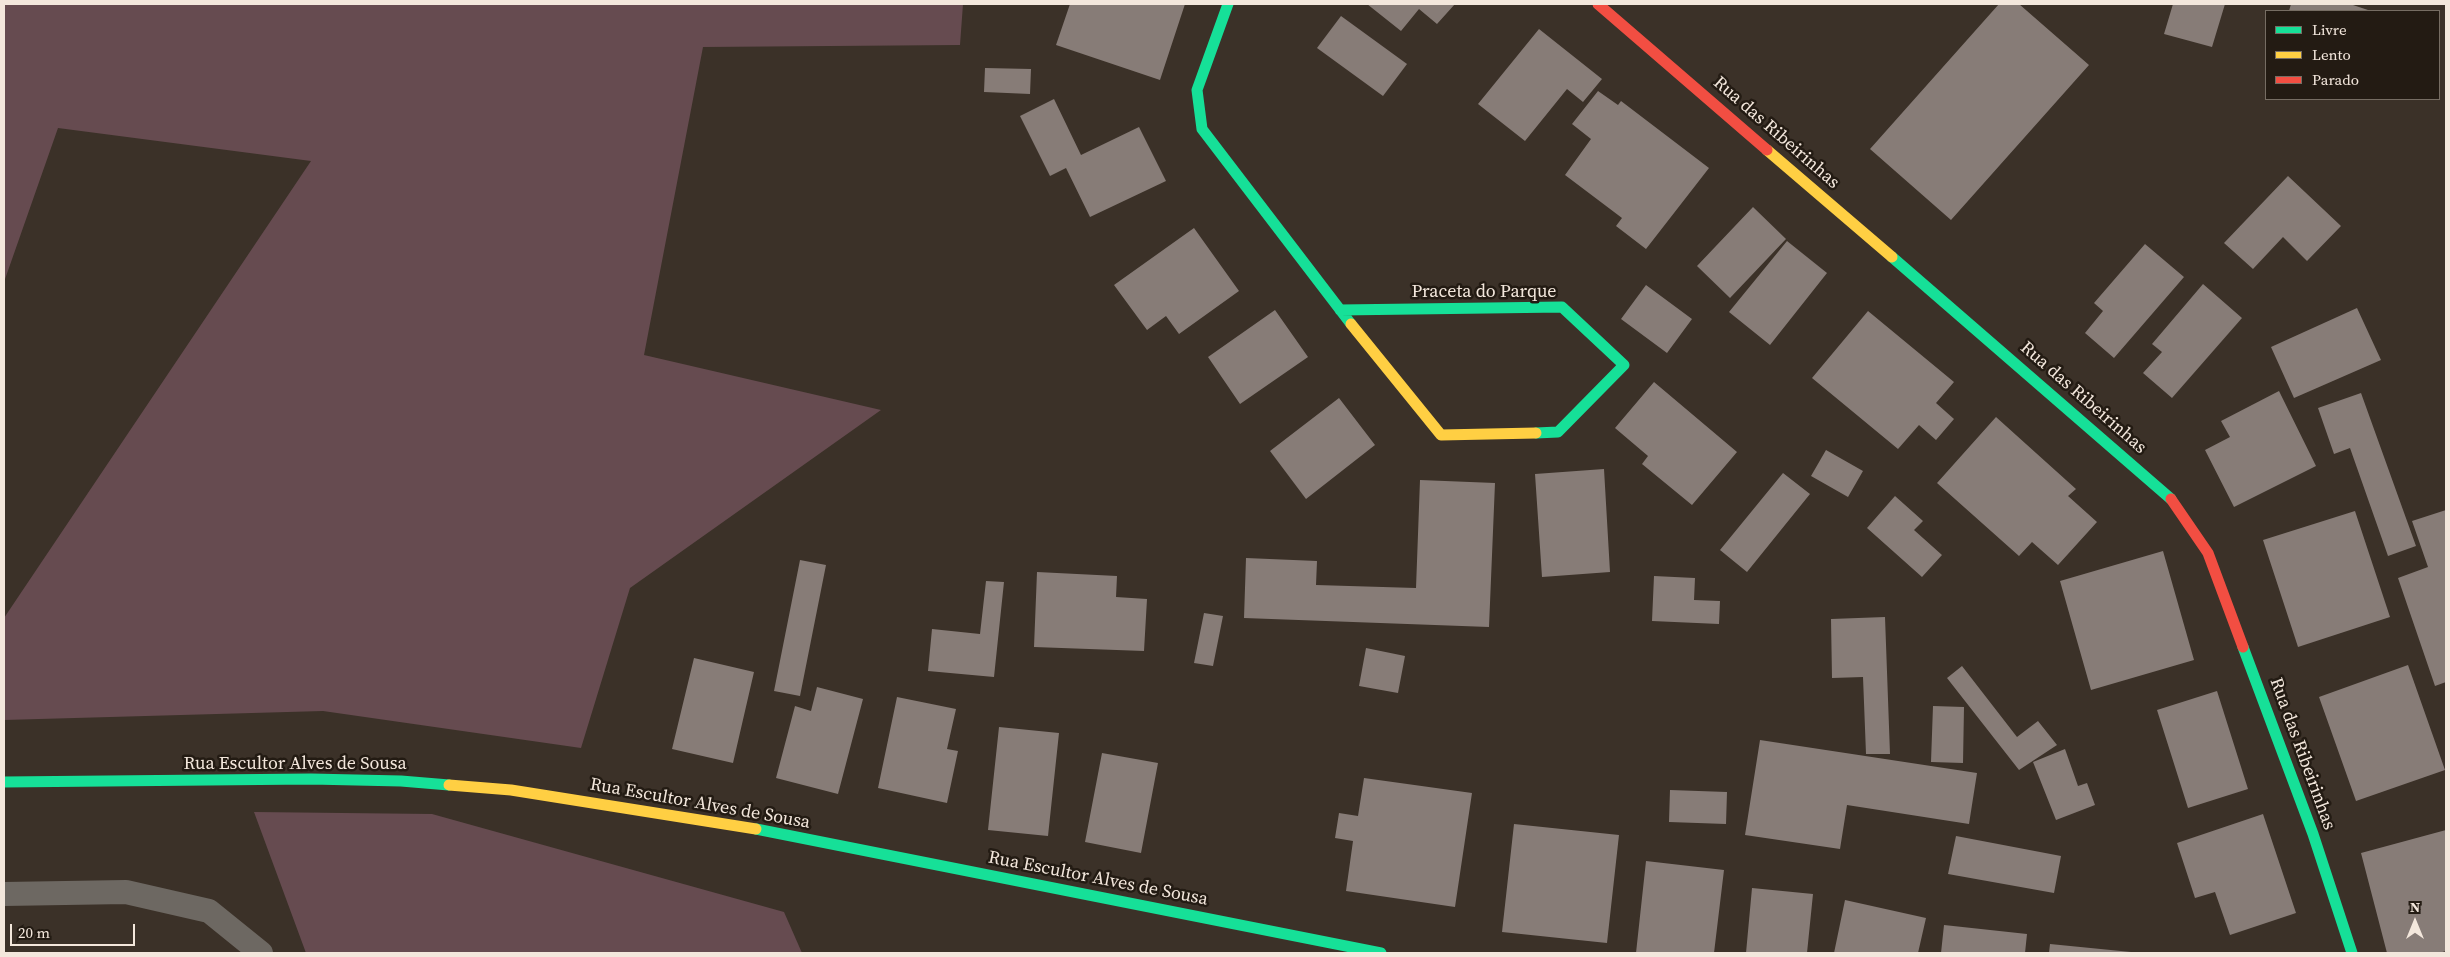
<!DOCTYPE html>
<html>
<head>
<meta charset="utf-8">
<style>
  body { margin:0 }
  #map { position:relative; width:2450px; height:957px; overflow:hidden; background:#3b3128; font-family:"Source Serif 4",serif }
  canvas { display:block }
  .frame { position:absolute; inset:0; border:5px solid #f3e7dc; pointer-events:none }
  .legend { position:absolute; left:2265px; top:10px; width:175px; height:90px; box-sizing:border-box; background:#231b13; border:1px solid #766d63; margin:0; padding:6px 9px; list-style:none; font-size:15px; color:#f3e7dc }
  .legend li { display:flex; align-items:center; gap:10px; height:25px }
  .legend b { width:25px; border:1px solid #766d63 }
  .north { position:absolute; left:2390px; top:897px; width:50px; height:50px; -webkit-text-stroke:4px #231b13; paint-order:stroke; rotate:0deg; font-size:14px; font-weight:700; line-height:20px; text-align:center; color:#f3e7dc }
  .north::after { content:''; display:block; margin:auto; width:18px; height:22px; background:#f3e7dc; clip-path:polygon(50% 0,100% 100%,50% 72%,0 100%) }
  .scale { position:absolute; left:10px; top:924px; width:125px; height:22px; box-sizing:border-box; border:2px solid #f3e7dc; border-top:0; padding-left:6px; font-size:15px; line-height:18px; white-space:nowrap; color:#f3e7dc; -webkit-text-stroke:4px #231b13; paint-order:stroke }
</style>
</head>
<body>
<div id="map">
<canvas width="2450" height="957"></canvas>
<div class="frame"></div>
<ul class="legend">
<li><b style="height:6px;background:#16e098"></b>Livre</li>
<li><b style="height:6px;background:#ffcf43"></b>Lento</li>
<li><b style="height:6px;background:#f24e42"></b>Parado</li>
</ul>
<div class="north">N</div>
<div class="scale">20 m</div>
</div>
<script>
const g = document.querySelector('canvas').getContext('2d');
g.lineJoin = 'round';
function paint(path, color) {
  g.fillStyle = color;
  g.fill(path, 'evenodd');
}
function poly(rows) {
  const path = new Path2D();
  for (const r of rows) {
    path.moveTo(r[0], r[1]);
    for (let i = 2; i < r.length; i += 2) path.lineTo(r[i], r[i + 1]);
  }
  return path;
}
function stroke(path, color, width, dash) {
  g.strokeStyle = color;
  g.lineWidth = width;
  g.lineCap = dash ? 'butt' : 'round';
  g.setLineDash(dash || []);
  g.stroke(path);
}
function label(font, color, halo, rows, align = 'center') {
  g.font = font + ' "Source Serif 4",serif';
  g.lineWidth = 5;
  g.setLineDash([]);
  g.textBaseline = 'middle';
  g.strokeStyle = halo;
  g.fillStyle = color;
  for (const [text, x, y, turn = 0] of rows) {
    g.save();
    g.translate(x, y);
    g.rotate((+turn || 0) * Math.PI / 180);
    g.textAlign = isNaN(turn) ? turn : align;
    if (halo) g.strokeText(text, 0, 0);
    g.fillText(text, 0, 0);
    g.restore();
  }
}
const green = poly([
  [4,4,963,4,960,45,703,47,644,355,881,410,630,588,581,748,323,711,4,720,4,618,311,161,58,128,4,282],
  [254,812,432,814,784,912,802,953,306,953]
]);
const building = poly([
  [1070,4,1185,4,1160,80,1056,45],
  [1367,4,1455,4,1437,24,1419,9,1401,31],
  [1999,4,2019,4,2089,65,1951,220,1870,149],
  [2173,4,2225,4,2212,47,2164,34],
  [2291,4,2350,4,2371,11,2289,11],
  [1341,16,1407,64,1383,96,1317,48],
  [1539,29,1602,79,1583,102,1567,89,1525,141,1478,104],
  [985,68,1031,69,1030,94,984,92],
  [1598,91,1618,105,1621,101,1709,168,1646,249,1616,226,1622,218,1565,175,1591,139,1572,124],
  [1054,99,1081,155,1139,127,1166,181,1090,217,1066,168,1050,176,1020,116],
  [2288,176,2341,226,2307,261,2283,237,2253,269,2224,243],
  [1753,207,1786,239,1730,298,1697,266],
  [1194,228,1239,291,1179,334,1166,316,1147,330,1114,285],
  [1787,241,1827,273,1770,345,1729,312],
  [2145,244,2184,277,2114,358,2085,333,2103,311,2094,303],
  [2203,284,2242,318,2172,398,2143,373,2162,352,2152,344],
  [1646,285,1692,319,1667,353,1621,319],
  [2357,308,2381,360,2294,398,2271,347],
  [1275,310,1308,357,1240,404,1208,357],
  [1868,311,1954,382,1936,403,1954,419,1936,440,1919,425,1898,449,1812,378],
  [1654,382,1737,452,1692,505,1642,464,1648,456,1615,428],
  [2279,391,2316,466,2234,507,2205,450,2230,437,2221,421],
  [2361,393,2416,546,2388,556,2350,448,2334,454,2318,408],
  [1339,398,1375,445,1306,499,1270,451],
  [1996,417,2076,489,2068,496,2097,522,2058,565,2032,542,2019,556,1937,483],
  [1826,450,1863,471,1848,497,1811,476],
  [1604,469,1610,572,1542,577,1535,474],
  [1783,473,1810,494,1747,572,1720,550],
  [1420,480,1495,483,1489,627,1244,618,1246,558,1317,561,1316,585,1416,588],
  [1895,496,1923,521,1914,530,1942,555,1922,577,1867,528],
  [2446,510,2446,682,2435,686,2398,578,2428,567,2412,521],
  [2355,511,2390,617,2298,647,2263,540],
  [2163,551,2194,660,2091,690,2060,581],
  [800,560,826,565,800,696,774,691],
  [1037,572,1117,576,1116,597,1147,599,1144,651,1034,647],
  [1654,576,1695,578,1694,600,1720,601,1719,624,1652,621],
  [986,581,1004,582,994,677,928,671,932,629,980,634],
  [1204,613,1223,616,1213,666,1194,663],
  [1885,617,1890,754,1866,754,1863,677,1832,678,1831,619],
  [1366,648,1405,656,1398,693,1359,686],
  [694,658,754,672,733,763,672,749],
  [2408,665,2445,770,2356,801,2319,697],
  [1962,666,2017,737,2038,721,2057,745,2019,770,1947,678],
  [817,687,863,699,838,794,776,778,795,706,811,711],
  [2217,691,2248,789,2188,808,2157,710],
  [897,697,956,709,947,749,958,751,947,803,878,788],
  [1933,706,1964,707,1963,763,1931,762],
  [999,727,1059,733,1048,836,988,830],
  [1760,740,1977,773,1969,824,1847,805,1840,849,1745,835],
  [2065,749,2078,786,2087,783,2095,805,2056,820,2033,762],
  [1102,753,1158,763,1141,853,1085,842],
  [1364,778,1472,793,1455,907,1346,891,1353,841,1335,838,1339,813,1358,816],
  [1670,790,1727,792,1726,824,1669,822],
  [2263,814,2296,913,2230,935,2215,892,2195,898,2177,843],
  [1514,824,1619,835,1607,943,1502,932],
  [2446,830,2446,951,2439,953,2387,953,2361,853],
  [1956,836,2061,856,2054,893,1948,874],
  [1646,861,1724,870,1714,953,1636,953],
  [1752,888,1813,894,1807,953,1746,953],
  [1845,900,1926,918,1918,953,1834,953],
  [1944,925,2027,934,2025,953,1941,953],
  [2050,944,2131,952,2131,953,2049,953]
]);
const lane = poly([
  [4,894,126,892,209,911,261,953]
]);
const fast = poly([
  [1228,4,1197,90,1202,129,1351,324],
  [1892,257,2171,499],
  [1340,310,1562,307,1624,365,1558,432,1536,433],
  [2243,647,2313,834,2352,953],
  [4,782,311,779,401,781,449,785],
  [756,829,1381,953]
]);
const slow = poly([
  [1767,150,1892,257],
  [1351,324,1441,435,1536,433],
  [449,785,511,790,756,829]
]);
const jam = poly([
  [1598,4,1767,150],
  [2171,499,2208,553,2243,647]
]);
const streetNames = [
  ["Rua das Ribeirinhas",1776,133,41],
  ["Praceta do Parque",1484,292],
  ["Rua das Ribeirinhas",2083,398,41],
  ["Rua das Ribeirinhas",2302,754,70],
  ["Rua Escultor Alves de Sousa",295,764],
  ["Rua Escultor Alves de Sousa",700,804,10],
  ["Rua Escultor Alves de Sousa",1098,879,11]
];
paint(green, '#664b50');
paint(building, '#877c77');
stroke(lane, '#6d6862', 24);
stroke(fast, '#16e098', 11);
stroke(slow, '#ffcf43', 11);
stroke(jam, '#f24e42', 11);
label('18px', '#f3e7dc', '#231b13', streetNames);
</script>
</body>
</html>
